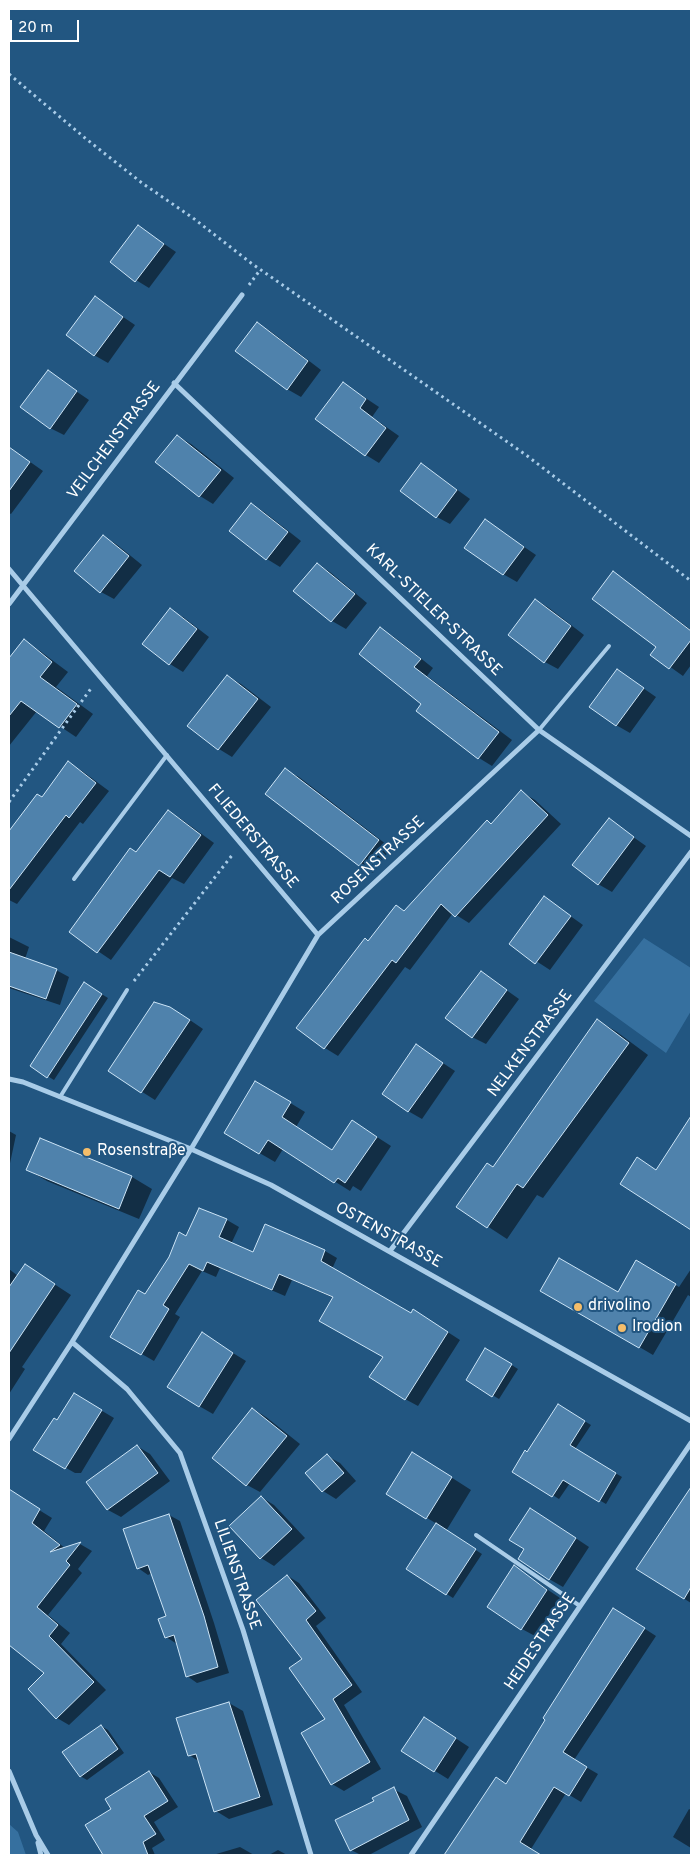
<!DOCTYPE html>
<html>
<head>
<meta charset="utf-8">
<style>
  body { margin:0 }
  #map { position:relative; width:700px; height:1864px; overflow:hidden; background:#225681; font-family:Overpass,sans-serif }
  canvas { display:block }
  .frame { position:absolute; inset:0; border:10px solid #fff; pointer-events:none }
  .scale { position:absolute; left:10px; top:20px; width:69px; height:22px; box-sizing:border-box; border:2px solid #fff; border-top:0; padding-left:6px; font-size:15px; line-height:18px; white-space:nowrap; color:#fff; -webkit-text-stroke:4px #225681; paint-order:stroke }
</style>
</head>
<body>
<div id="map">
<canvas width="700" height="1864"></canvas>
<div class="frame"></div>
<div class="scale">20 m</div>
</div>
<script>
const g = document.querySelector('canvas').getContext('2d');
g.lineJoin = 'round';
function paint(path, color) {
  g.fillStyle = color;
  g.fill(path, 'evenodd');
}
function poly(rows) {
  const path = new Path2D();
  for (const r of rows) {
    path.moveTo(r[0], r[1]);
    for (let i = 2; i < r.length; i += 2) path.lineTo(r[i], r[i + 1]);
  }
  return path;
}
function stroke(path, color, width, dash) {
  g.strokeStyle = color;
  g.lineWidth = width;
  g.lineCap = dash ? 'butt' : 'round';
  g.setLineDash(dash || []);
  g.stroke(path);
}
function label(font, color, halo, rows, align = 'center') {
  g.font = font + ' Overpass,sans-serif';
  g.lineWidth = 4;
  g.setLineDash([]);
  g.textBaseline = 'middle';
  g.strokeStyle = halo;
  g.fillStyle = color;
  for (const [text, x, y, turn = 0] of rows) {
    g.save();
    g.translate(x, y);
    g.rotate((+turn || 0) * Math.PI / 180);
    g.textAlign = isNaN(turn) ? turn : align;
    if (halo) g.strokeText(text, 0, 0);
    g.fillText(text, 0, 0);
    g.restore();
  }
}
const green = poly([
  [644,938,691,968,691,1011,666,1053,594,1001],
  [9,1824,18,1832,26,1855,9,1855]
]);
const shadow = poly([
  [138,226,176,252,149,288,136,280],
  [95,298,135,325,108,363,94,355],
  [257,324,270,331,321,370,301,397,287,389,237,351],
  [48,372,89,400,64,435,50,428],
  [343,383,379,407,372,417,399,436,379,463,366,455,317,419],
  [177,436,191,444,234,478,213,504,200,496,157,461],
  [9,447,43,471,11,514,9,513],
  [421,465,434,473,470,499,450,524,437,517],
  [251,504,264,512,301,541,280,567,267,559,230,531],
  [486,521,536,555,517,582,503,574],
  [103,537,116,544,142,565,114,599,101,592],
  [317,564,330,572,367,603,346,629,332,621,295,591],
  [613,573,626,581,691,630,691,665,683,676,652,654,658,647],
  [536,600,549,608,584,635,558,669,545,662],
  [170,610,183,617,209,637,183,672,170,664,143,644],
  [380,629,394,637,433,668,427,676,512,740,492,766,479,758,418,711,423,704],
  [24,641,40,651,68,672,56,687,93,714,76,737,37,711,9,746,9,660],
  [617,670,656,697,630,733,616,725],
  [228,677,241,684,271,707,232,757,219,749],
  [69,763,82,771,109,791,83,824,80,822,17,904,9,900,9,833,38,795,42,798],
  [285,770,299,777,391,848,373,873,359,865],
  [521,792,535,800,561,824,469,923,453,913,410,970,405,967,338,1056,325,1048,369,942,405,911,492,825],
  [168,811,181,819,214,843,184,884,172,878,111,960,70,932,137,853],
  [609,820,646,846,612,892,598,884],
  [545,898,583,925,550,970,510,944],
  [9,937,29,947,25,959,56,970,69,977,60,1005,9,988],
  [481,972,519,999,486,1044,472,1037],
  [90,987,108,998,54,1080,31,1066],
  [184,1016,203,1029,155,1100,109,1071],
  [597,1020,617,1032,648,1055,543,1198,537,1195,507,1239,458,1207,493,1168],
  [417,1046,455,1071,422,1119,408,1111],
  [256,1082,305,1112,296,1127,332,1151,352,1121,391,1146,361,1191,353,1186,350,1191,283,1149,275,1162,225,1133],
  [691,1118,691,1229,621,1184,657,1171],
  [9,1131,16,1135,9,1168],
  [40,1139,132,1177,152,1189,139,1219,47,1181,28,1170],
  [199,1210,227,1220,239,1227,231,1244,254,1254,265,1226,325,1251,337,1258,332,1269,411,1314,426,1318,460,1340,418,1406,405,1399,384,1357,334,1298,292,1280,285,1296,220,1268,216,1277,202,1271,175,1314,180,1317,154,1361,112,1337,145,1296,187,1238],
  [637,1262,679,1287,691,1269,691,1297,688,1295,653,1355,542,1290,618,1293],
  [25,1265,71,1295,22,1367,25,1369,9,1394,9,1269,18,1276],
  [215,1342,246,1361,213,1414,199,1406],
  [486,1349,518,1369,499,1399,467,1380],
  [87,1402,114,1418,81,1473,75,1473,61,1465,57,1421],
  [558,1405,591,1425,575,1449,622,1477,606,1504,570,1483,559,1499,514,1471,528,1453],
  [253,1409,266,1417,300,1444,260,1492,247,1485,214,1458],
  [137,1446,150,1454,170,1481,121,1517,108,1510],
  [327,1456,340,1463,356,1481,336,1499,323,1491],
  [432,1465,471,1490,446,1531,482,1554,453,1598,408,1569,437,1524,388,1494],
  [691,1489,691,1603,637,1569],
  [10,1492,52,1518,44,1531,66,1549,80,1544,92,1551,78,1569,82,1573,48,1615,70,1633,61,1644,106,1690,69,1725,57,1718,46,1673,9,1644,9,1617,21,1601,9,1593,9,1494],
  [261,1497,274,1505,305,1538,274,1566,261,1558,230,1526],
  [169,1515,180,1521,214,1623,229,1673,197,1683,187,1676,177,1644,166,1637,168,1617,152,1573,148,1575,138,1568],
  [544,1517,589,1547,563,1587,549,1579],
  [514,1567,560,1598,535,1636,522,1629],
  [288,1576,299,1583,326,1618,316,1626,362,1692,344,1705,381,1769,344,1791,332,1784,303,1734,327,1720],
  [625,1616,656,1636,574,1760,598,1774,581,1802,566,1793,531,1849,540,1855,508,1855,499,1850,496,1855,446,1855,496,1779,507,1785],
  [229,1703,243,1711,273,1805,229,1819,216,1811,200,1762,189,1755],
  [101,1726,108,1730,124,1753,87,1780,80,1776],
  [437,1726,469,1747,448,1779,403,1751],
  [149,1772,159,1778,178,1807,154,1822,165,1840,152,1848,155,1855,105,1855,86,1826,113,1809],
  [393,1789,407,1796,422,1827,369,1855,361,1855,351,1850,376,1802],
  [689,1809,691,1810,691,1848,673,1837],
  [240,1847,254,1855,213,1855],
  [278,1850,287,1855,269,1855]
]);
const building = poly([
  [138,225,164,244,135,282,110,262,138,225],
  [95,296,123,317,94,356,66,335,95,296],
  [257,322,308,361,287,390,235,351,257,322],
  [48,370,77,391,50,429,20,407,48,370],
  [343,382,366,399,360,408,386,428,365,456,315,419,343,382],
  [177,435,221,470,199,497,155,462,177,435],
  [9,447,30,462,9,491,9,447],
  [421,463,457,490,436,518,400,491,421,463],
  [251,503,288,532,266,560,229,531,251,503],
  [485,519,524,547,503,575,464,548,485,519],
  [103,535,129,556,100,593,74,571,103,535],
  [317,563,355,594,331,622,293,591,317,563],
  [613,571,691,631,691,640,669,669,650,655,656,647,592,599,613,571],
  [535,599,571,626,544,663,508,635,535,599],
  [170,608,197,629,169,665,142,644,170,608],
  [380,627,421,659,414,667,499,732,478,759,416,711,421,704,359,654,380,627],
  [24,639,52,662,40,677,77,704,59,728,21,701,9,716,9,658,24,639],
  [617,669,644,688,616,726,589,707,617,669],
  [227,675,258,699,218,750,187,726,227,675],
  [68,761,96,783,69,818,66,815,9,890,9,831,37,794,42,797,68,761],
  [285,768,379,840,359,866,265,794,285,768],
  [521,790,548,815,455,917,441,904,396,963,392,960,324,1049,296,1028,365,938,368,941,396,905,404,911,487,820,491,824,521,790],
  [168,810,201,835,170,877,159,870,97,953,69,932,130,848,136,852,168,810],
  [609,818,634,837,598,885,572,865,609,818],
  [544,896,571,916,535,964,509,944,544,896],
  [9,952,57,969,46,999,9,986,9,952],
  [481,971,507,990,472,1038,445,1018,481,971],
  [84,982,102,994,47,1078,30,1066,84,982],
  [154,1002,170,1007,190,1020,141,1093,108,1071,154,1002],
  [597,1019,629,1043,523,1188,517,1184,487,1228,456,1207,487,1163,493,1167,597,1019],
  [416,1044,443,1063,408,1112,382,1094,416,1044],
  [255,1081,291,1102,282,1117,332,1150,352,1120,377,1137,345,1183,338,1178,334,1183,268,1140,259,1154,224,1133,255,1081],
  [691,1116,691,1230,620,1184,637,1157,656,1170,691,1116],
  [40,1138,132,1176,119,1209,26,1170,40,1138],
  [199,1208,227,1219,219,1237,253,1252,265,1224,325,1250,321,1261,411,1313,413,1309,448,1332,405,1400,369,1377,383,1357,319,1321,333,1297,279,1274,272,1290,207,1262,203,1271,189,1264,163,1305,169,1309,141,1355,110,1337,138,1290,145,1294,169,1257,179,1232,186,1236,199,1208],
  [559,1258,618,1292,636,1260,676,1284,639,1348,540,1291,559,1258],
  [25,1264,55,1284,9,1353,9,1287,25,1264],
  [202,1332,233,1353,199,1407,167,1387,202,1332],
  [485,1348,512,1364,492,1397,466,1380,485,1348],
  [74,1393,102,1410,65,1469,33,1450,54,1418,57,1420,74,1393],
  [558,1404,585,1421,570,1445,616,1473,599,1502,563,1480,552,1497,512,1472,525,1450,527,1452,558,1404],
  [252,1408,287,1436,246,1486,212,1458,252,1408],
  [137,1445,158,1473,107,1510,86,1482,137,1445],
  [412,1452,452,1477,426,1519,386,1494,412,1452],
  [327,1454,344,1473,322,1492,305,1473,327,1454],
  [691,1487,691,1587,684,1599,636,1569,691,1487],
  [9,1489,40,1509,32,1523,60,1545,50,1552,81,1542,66,1561,70,1565,37,1607,58,1625,49,1636,94,1682,56,1719,28,1689,44,1673,9,1645,9,1489],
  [261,1496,292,1529,260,1559,229,1526,261,1496],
  [530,1508,576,1538,549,1580,518,1559,524,1549,509,1540,530,1508],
  [169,1514,204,1616,218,1667,186,1677,174,1635,165,1638,158,1619,166,1616,148,1565,137,1569,123,1529,169,1514],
  [436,1523,476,1549,446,1595,406,1569,436,1523],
  [514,1565,547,1590,521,1630,487,1607,514,1565],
  [287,1575,316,1611,306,1620,352,1685,333,1699,370,1762,331,1785,301,1733,325,1719,289,1668,302,1659,256,1600,287,1575],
  [613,1608,645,1628,563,1752,587,1767,569,1796,554,1787,520,1842,541,1855,444,1855,496,1777,506,1784,545,1720,543,1718,613,1608],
  [229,1702,260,1797,214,1812,196,1754,188,1756,176,1718,229,1702],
  [424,1717,456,1738,434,1772,401,1751,424,1717],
  [101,1725,118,1749,80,1777,62,1752,101,1725],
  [149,1771,168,1801,144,1816,156,1834,143,1842,148,1855,103,1855,85,1825,111,1809,105,1799,149,1771],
  [394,1787,409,1820,350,1851,335,1820,374,1801,372,1798,394,1787]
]);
const path = poly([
  [9,74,85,138,142,183,193,218,251,263,526,455,691,581],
  [249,285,260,270],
  [9,802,92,687],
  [134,981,233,854]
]);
const lane = poly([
  [539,730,609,646],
  [74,879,167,755],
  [60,1097,127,990],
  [476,1535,580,1606]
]);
const street = poly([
  [174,383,539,730,691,836],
  [9,569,318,935],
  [9,604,242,295],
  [9,1079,23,1082,191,1149,271,1185,691,1421],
  [390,1251,691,852],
  [72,1342,127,1389,180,1453,243,1630,311,1855],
  [9,1439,72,1342,191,1149,318,935,539,730],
  [9,1771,36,1835,48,1855],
  [38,1843,41,1855],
  [411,1855,691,1443]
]);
const markers = [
  [87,1152,5,"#f4bd6a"],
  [578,1307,5,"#f4bd6a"],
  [622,1328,5,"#f4bd6a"]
];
const streetNames = [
  ["VEILCHENSTRASSE",115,441,-53],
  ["KARL-STIELER-STRASSE",433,611,44],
  ["FLIEDERSTRASSE",252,837,50],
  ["ROSENSTRASSE",379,861,-43],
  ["NELKENSTRASSE",531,1044,-53],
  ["OSTENSTRASSE",388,1236,29],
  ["LILIENSTRASSE",236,1575,71],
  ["HEIDESTRASSE",541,1642,-56]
];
const poiNames = [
  ["Rosenstraße",97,1152],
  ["drivolino",588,1307],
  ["Irodion",632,1328]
];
paint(green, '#36709f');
paint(shadow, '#0007');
paint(building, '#4f82ac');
stroke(building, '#cce4f6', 1);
stroke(path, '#a9cce8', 3, [2.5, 4]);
stroke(lane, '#a9cce8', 4);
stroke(street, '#a9cce8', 5);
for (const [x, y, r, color] of markers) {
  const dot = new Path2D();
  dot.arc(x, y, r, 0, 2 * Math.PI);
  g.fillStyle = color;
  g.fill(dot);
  stroke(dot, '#225681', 2);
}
label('16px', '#fff', '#225681', streetNames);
label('16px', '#fff', '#225681', poiNames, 'left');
</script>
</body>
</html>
